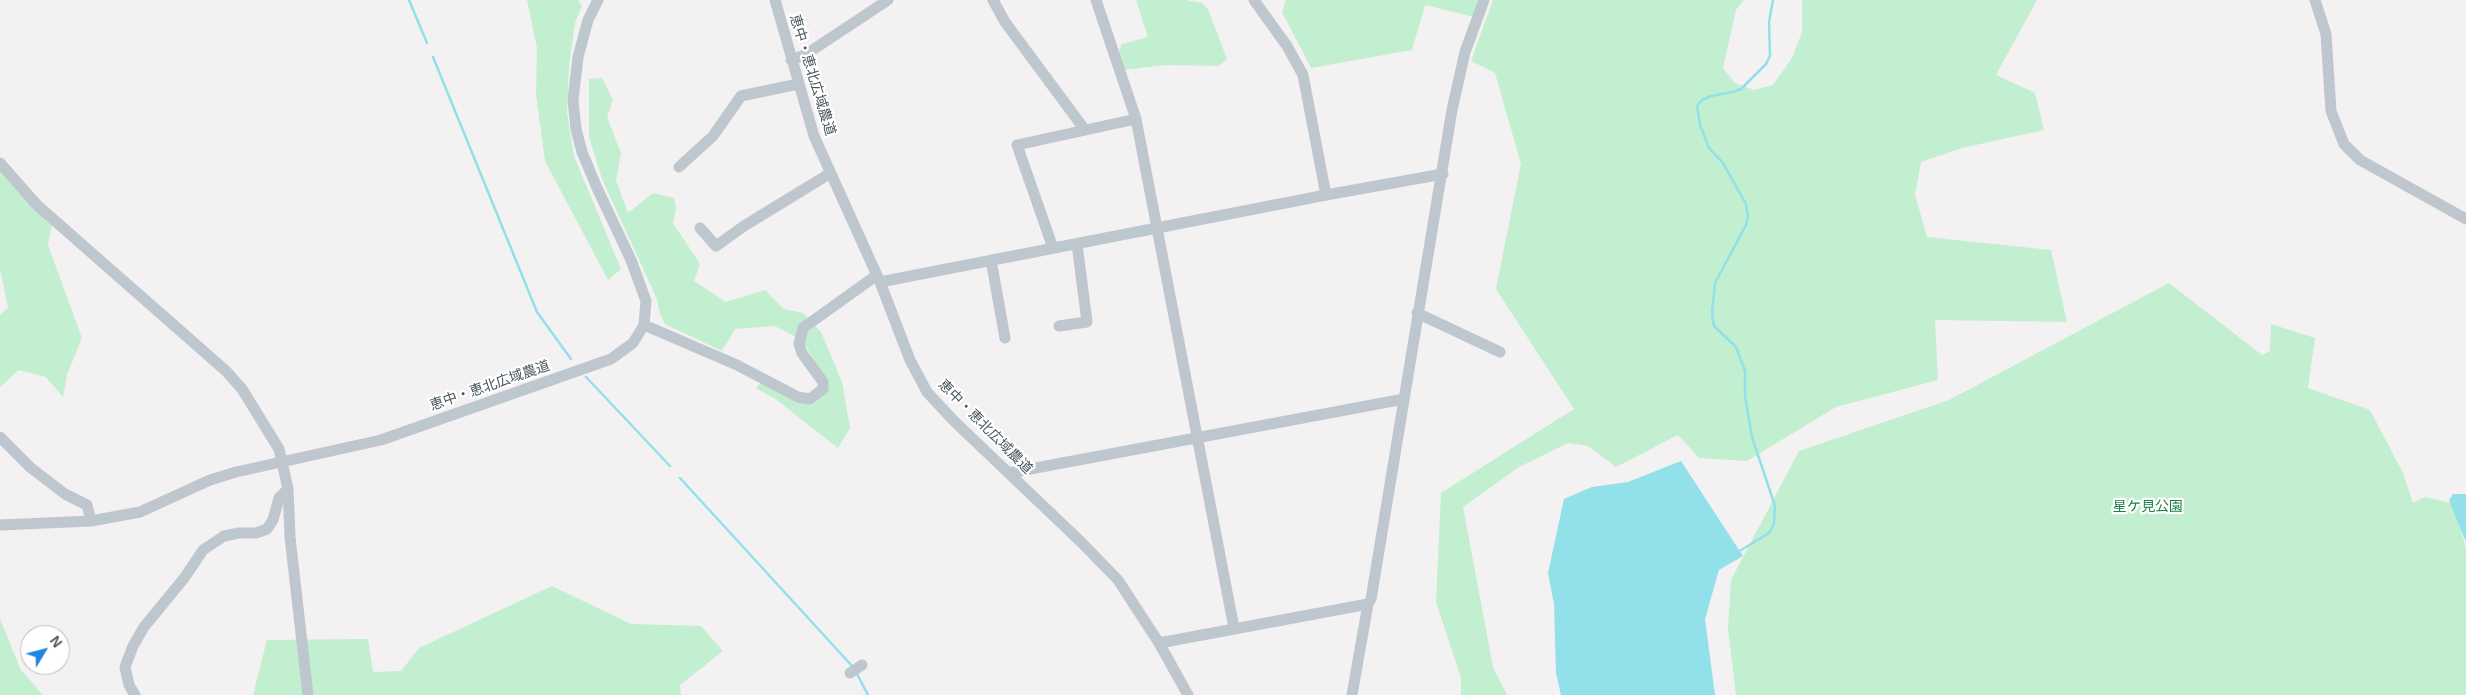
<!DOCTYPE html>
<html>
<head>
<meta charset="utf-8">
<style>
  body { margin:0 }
  #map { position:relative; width:2466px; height:695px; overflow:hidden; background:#f4f1f2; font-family:Helvetica,sans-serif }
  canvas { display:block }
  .north { position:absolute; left:20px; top:625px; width:50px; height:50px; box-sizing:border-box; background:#fff; border:1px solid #b7bcbf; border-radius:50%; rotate:53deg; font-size:14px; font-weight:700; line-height:20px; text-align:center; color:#4a575e }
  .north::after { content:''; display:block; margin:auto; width:18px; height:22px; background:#1f86e0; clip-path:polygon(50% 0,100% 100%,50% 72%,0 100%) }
</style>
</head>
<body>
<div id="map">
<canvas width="2466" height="695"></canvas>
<div class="north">N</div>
</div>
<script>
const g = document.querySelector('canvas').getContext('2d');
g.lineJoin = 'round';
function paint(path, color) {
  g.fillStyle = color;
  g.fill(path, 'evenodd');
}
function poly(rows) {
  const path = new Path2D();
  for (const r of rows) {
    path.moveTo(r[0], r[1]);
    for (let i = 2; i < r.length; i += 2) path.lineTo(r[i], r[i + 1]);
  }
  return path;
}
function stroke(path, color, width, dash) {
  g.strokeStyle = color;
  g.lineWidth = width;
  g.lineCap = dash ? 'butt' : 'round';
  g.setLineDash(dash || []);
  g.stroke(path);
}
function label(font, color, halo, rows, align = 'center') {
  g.font = font + ' Helvetica,"Noto Sans JP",sans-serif';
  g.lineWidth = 4.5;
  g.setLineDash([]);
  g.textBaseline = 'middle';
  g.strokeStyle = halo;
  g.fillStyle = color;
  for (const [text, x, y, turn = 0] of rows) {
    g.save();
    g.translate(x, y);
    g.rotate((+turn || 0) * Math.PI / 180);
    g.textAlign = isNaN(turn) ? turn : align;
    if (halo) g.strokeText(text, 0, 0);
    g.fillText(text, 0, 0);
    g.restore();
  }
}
const green = poly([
  [527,0,578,0,582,6,575,23,569,67,567,112,574,156,621,269,608,280,545,161,536,94,537,48],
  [1136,0,1186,0,1202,3,1208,9,1227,59,1219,66,1165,65,1124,70,1119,50,1122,44,1148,37],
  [1286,0,1480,0,1474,17,1425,5,1412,50,1311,68,1282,12],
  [1493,0,1744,0,1736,10,1723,68,1735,83,1754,90,1773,85,1792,58,1802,32,1802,0,2037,0,1996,75,2035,93,2044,130,1962,148,1921,162,1915,195,1927,237,2051,250,2067,322,1935,320,1938,380,1836,407,1747,461,1699,458,1678,435,1616,467,1588,446,1568,443,1519,467,1463,507,1493,667,1507,695,1461,695,1461,678,1436,602,1441,493,1574,409,1496,289,1521,164,1495,73,1471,61],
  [602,78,613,100,607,117,621,153,616,180,628,213,653,193,674,198,676,208,673,223,700,264,694,281,726,302,765,290,784,309,803,313,821,332,842,382,850,428,838,448,774,398,756,388,762,381,806,404,823,396,826,382,806,346,791,334,775,326,735,329,722,351,665,324,660,314,657,299,602,179,589,137,589,79],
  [0,169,52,225,48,245,82,338,67,375,63,397,46,377,19,370,0,387,0,315,8,308,0,269],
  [2169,283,2262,355,2270,351,2271,324,2315,338,2308,388,2370,410,2403,473,2413,503,2425,497,2455,504,2466,549,2466,695,1736,695,1728,628,1731,580,1799,451,1949,400],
  [552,586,631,624,701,626,723,651,680,685,681,695,253,695,267,640,368,639,373,672,401,671,419,648],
  [0,619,21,670,43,695,0,695]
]);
const water = poly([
  [1681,461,1743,556,1719,570,1705,619,1715,695,1561,695,1556,673,1554,604,1548,573,1564,499,1592,487,1628,482],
  [2453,494,2466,494,2466,542,2449,500]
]);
const stream = poly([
  [409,0,427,43],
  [433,57,537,312,571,359],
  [586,377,670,466],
  [680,478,853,667],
  [1738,552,1769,533,1774,524,1775,506,1752,437,1745,396,1745,371,1736,347,1714,326,1712,315,1715,283,1746,225,1748,217,1746,204,1723,163,1709,148,1700,125,1697,106,1702,100,1711,96,1733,92,1741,89,1766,64,1770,56,1769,22,1773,0],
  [856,672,868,695]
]);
const minor = poly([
  [775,0,814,136,880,282,910,360,927,392,954,421,1081,542,1118,580,1159,643,1188,695],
  [993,0,1005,22,1085,130],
  [1096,0,1136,119,1234,628],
  [1254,0,1287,46,1303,75,1326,195],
  [2315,0,2326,34,2331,111,2344,144,2360,160,2466,219],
  [791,60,805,55,888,0],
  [0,163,37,205,226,371,242,389,279,449,288,489,290,537,308,695],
  [679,167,713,136,741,96,798,84],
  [700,228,716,246,744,226,829,174],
  [1053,248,1017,145,1136,119],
  [991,260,1005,338],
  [880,282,1326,195,1443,174],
  [1417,313,1500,352],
  [644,325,737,365,798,397,810,399,823,389,823,382,802,353,799,344,803,328,877,275],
  [1059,326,1087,322,1077,244],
  [0,437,31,468,65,494,87,505,91,521],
  [1009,473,1404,399],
  [0,525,91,521,140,512,210,480,236,472,381,440,611,359,633,343,644,325,646,301,631,260,597,188,582,152,576,129,573,100,578,57,588,20,598,0],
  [1159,643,1368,604],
  [850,673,862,665],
  [135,695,129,685,125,667,133,646,144,627,185,577,203,550,224,536,239,533,256,533,267,529,273,520,279,498,288,489],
  [1352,695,1368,604,1371,599,1452,110,1465,52,1484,0]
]);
const streetNames = [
  ["恵中・恵北広域農道",812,75,73],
  ["恵中・恵北広域農道",490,386,-19],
  ["恵中・恵北広域農道",985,427,45]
];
const parkNames = [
  ["星ケ見公園",2148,507]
];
paint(green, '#c2efcf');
paint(water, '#91e0ea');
stroke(stream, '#91e0ea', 2.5);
stroke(minor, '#bec7cd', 11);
label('14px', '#4a575e', '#fff', streetNames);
label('14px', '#1b7f43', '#fff', parkNames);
</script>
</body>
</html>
